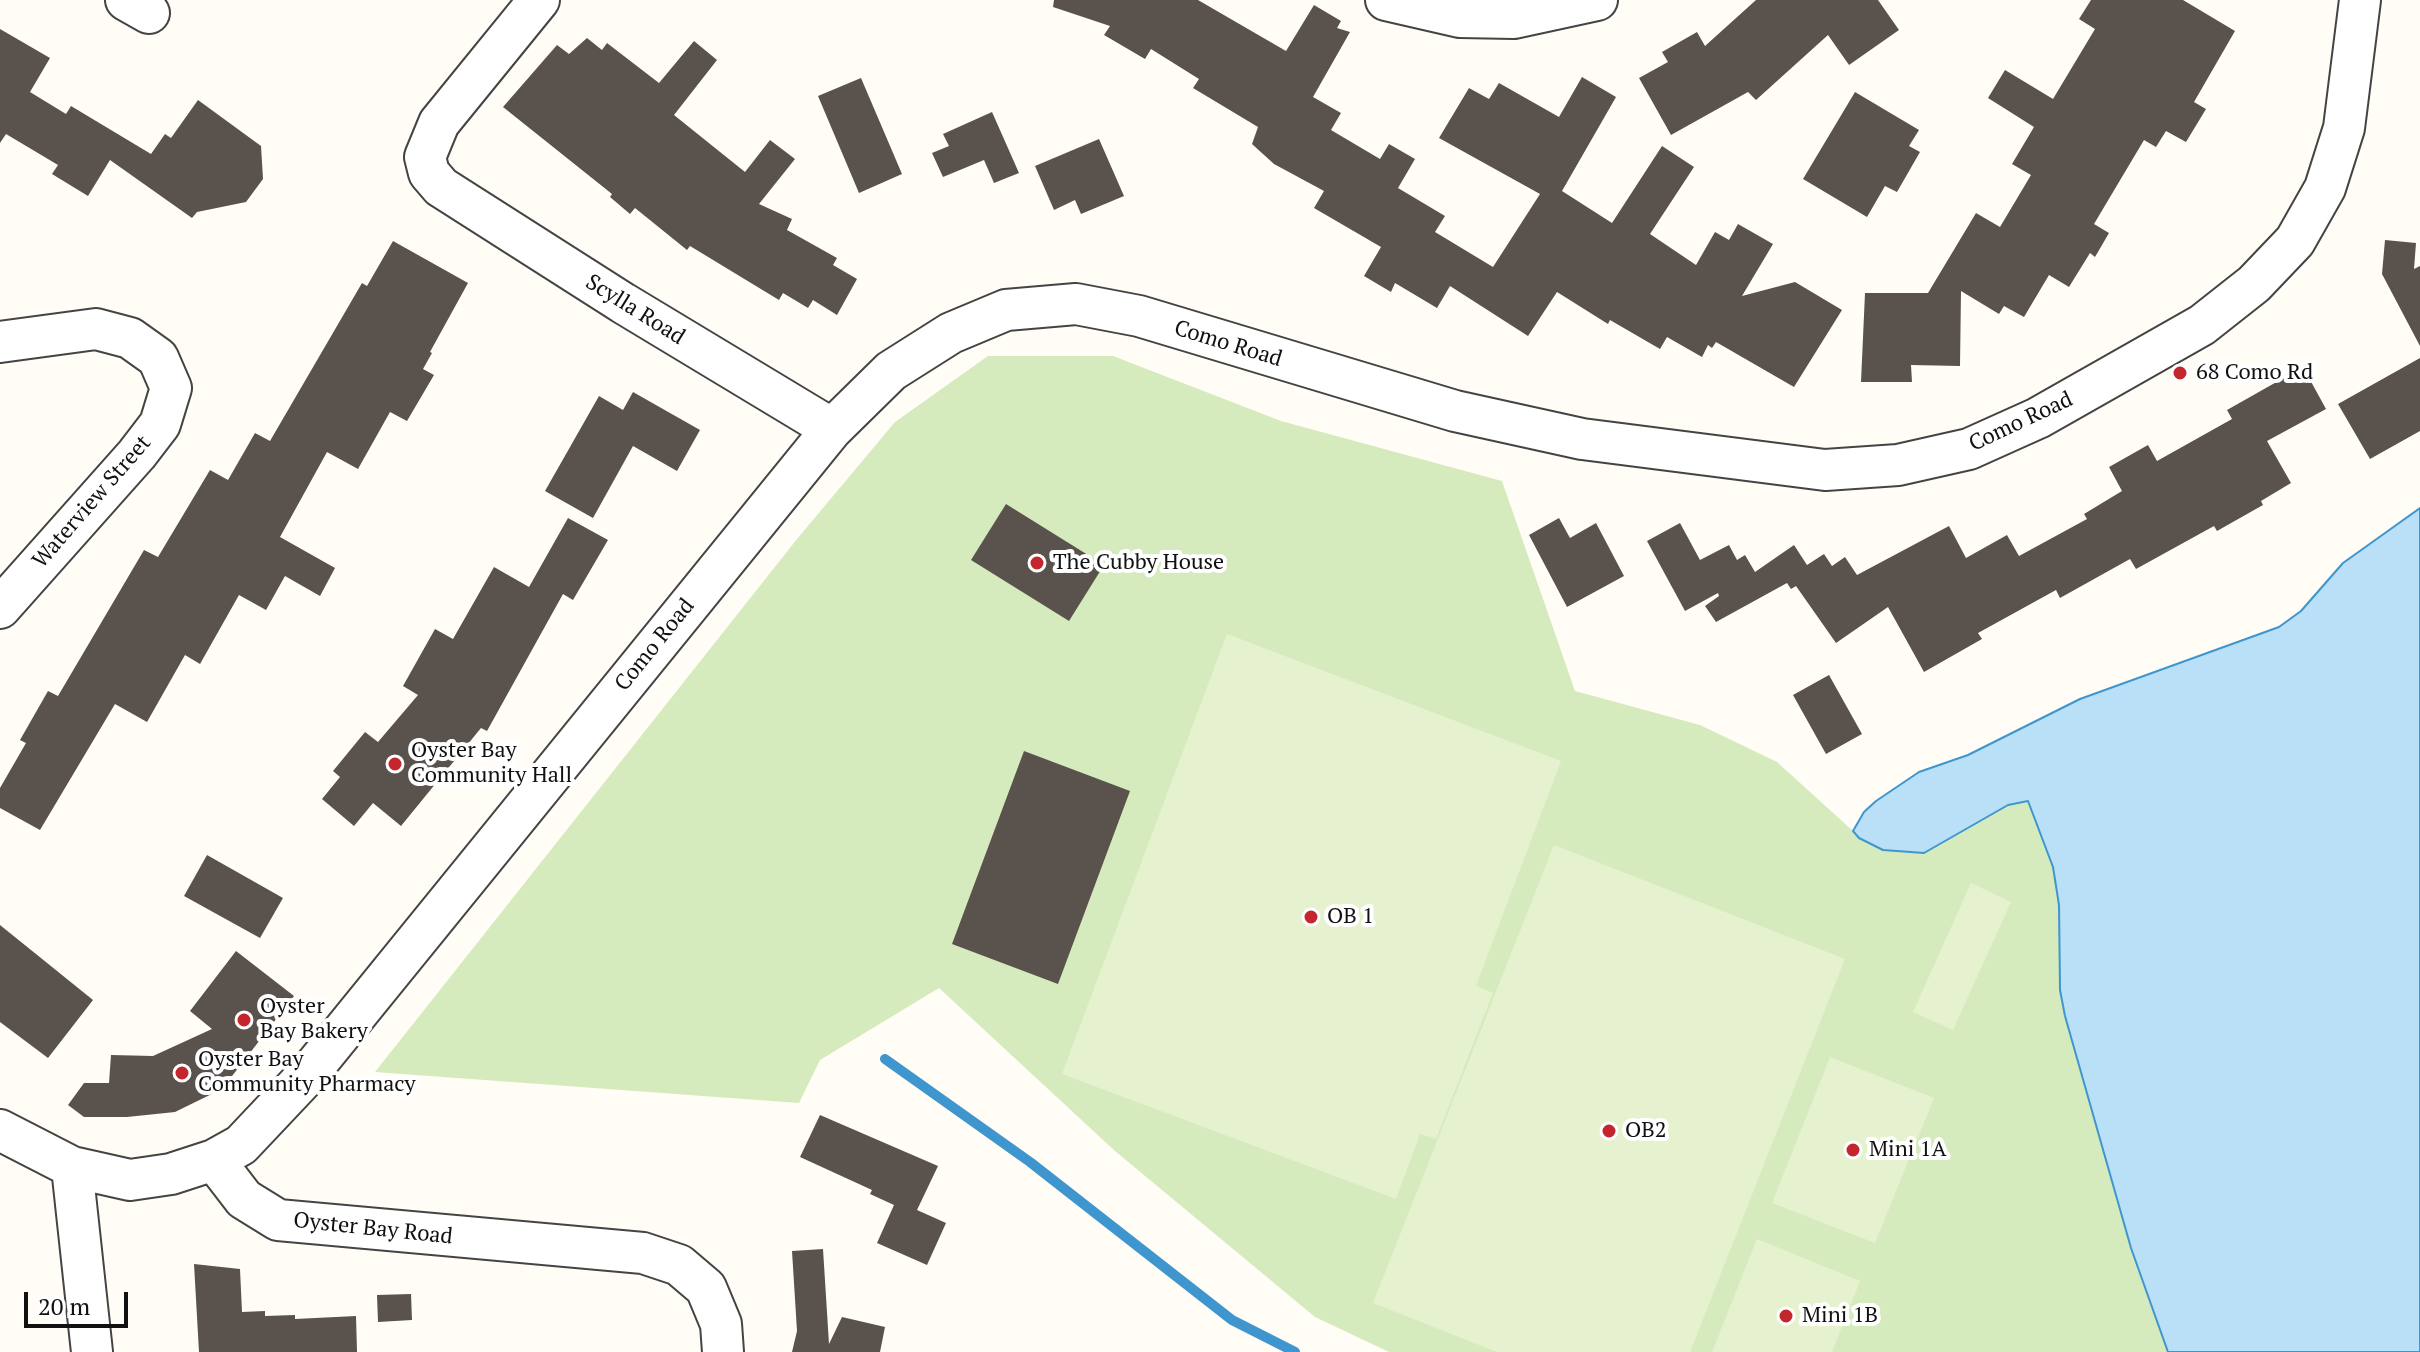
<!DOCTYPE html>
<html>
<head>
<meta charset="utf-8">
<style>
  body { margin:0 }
  #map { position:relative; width:2420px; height:1352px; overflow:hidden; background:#fffdf5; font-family:"PT Serif",serif }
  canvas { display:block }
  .scale { position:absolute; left:24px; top:1292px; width:104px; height:36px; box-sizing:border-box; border:4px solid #111; border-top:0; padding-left:10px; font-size:24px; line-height:28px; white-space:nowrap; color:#111; -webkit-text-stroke:6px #fff; paint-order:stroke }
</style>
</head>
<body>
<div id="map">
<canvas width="2420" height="1352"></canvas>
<div class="scale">20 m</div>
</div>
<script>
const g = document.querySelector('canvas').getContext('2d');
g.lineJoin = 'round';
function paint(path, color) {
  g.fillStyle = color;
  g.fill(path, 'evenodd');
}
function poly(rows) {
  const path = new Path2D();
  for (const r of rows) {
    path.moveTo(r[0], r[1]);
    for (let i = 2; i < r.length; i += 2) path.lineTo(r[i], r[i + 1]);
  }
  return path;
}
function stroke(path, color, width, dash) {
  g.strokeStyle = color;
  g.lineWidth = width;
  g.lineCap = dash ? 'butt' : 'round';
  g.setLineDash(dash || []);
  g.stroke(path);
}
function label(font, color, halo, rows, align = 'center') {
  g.font = font + ' "PT Serif",serif';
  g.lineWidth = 8;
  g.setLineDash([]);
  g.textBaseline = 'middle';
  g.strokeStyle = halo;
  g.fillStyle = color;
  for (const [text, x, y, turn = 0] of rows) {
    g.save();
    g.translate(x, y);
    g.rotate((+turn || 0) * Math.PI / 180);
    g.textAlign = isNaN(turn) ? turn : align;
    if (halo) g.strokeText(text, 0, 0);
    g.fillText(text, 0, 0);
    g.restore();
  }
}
const green = poly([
  [988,356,1113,356,1281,421,1502,481,1575,691,1700,725,1777,762,1853,831,1876,801,1919,772,1935,766,2033,756,2205,1352,1389,1352,1315,1317,1115,1151,939,988,820,1060,799,1103,375,1072,797,539,895,422]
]);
const pitch = poly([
  [1227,634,1561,761,1476,986,1493,993,1436,1139,1420,1134,1396,1199,1062,1074],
  [1554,845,1845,959,1690,1352,1497,1352,1373,1303],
  [1971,883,2011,902,1953,1030,1913,1012],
  [1830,1057,1934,1098,1875,1243,1772,1203],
  [1757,1239,1860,1281,1832,1352,1712,1352]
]);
const water = poly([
  [2420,508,2420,1352,2168,1352,2131,1248,2065,1016,2060,990,2059,905,2053,867,2028,801,2008,805,1924,853,1883,850,1859,838,1853,831,1864,812,1876,801,1919,772,1968,755,2080,699,2279,627,2301,611,2343,563,2420,508]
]);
const stream = poly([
  [885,1059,1030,1162,1232,1320,1295,1352]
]);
const building = poly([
  [1054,0,1198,0,1286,51,1314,5,1341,21,1337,28,1350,32,1313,97,1341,113,1331,130,1380,159,1389,144,1415,159,1398,188,1445,216,1435,232,1493,267,1540,194,1439,138,1469,88,1489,99,1499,83,1559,117,1582,77,1616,97,1562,191,1612,223,1662,146,1694,167,1650,234,1696,265,1715,232,1729,240,1738,224,1773,244,1742,296,1795,282,1842,310,1794,387,1716,342,1712,348,1708,345,1702,357,1667,337,1660,349,1610,320,1608,324,1557,292,1528,336,1450,286,1437,308,1395,283,1391,292,1364,276,1381,247,1314,208,1324,191,1274,164,1252,144,1258,127,1193,88,1199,79,1151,49,1145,59,1104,35,1110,26,1053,7],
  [1756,0,1878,0,1899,30,1849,65,1828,35,1756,100,1748,92,1671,135,1639,78,1668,62,1662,52,1697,32,1705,46],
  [2091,0,2183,0,2235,31,2194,102,2206,109,2186,142,2166,131,2156,147,2144,140,2094,224,2109,233,2095,257,2090,253,2069,287,2049,275,2024,317,2004,306,1999,314,1961,291,1960,366,1911,365,1912,382,1861,382,1865,293,1928,293,1976,213,2000,227,2031,175,2012,164,2034,127,1988,98,2005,70,2053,99,2095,29,2079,19],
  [0,29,50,58,30,92,66,114,71,106,151,154,165,134,171,138,198,100,261,146,263,179,246,202,197,212,192,218,110,160,88,196,52,174,58,165,6,134,0,143],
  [587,38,602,50,607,43,659,83,694,41,717,60,674,115,745,172,770,140,795,159,759,204,792,219,787,230,837,258,833,265,857,279,837,315,813,300,808,308,783,293,779,300,690,246,687,250,635,208,630,214,610,197,612,194,503,107,557,45,569,54],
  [861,78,902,174,859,193,818,96],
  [1855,92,1919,130,1909,146,1920,152,1897,192,1885,186,1867,217,1803,179],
  [992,112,1019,173,994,183,984,160,943,177,932,153,949,146,943,134],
  [1099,139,1124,196,1081,214,1075,200,1054,210,1035,166],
  [2385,240,2416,243,2414,269,2420,266,2420,346,2382,274],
  [393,241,468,283,430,352,432,353,423,369,434,375,407,421,390,412,358,469,327,452,280,537,335,568,320,596,285,576,266,610,239,595,200,664,185,655,147,722,115,704,40,830,0,808,0,788,26,743,20,740,48,691,58,696,144,550,158,557,210,470,228,480,255,433,270,441,362,283,367,286],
  [2420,358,2420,431,2370,459,2338,404],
  [2303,367,2326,409,2267,441,2291,483,2261,501,2263,505,2217,531,2214,526,2136,569,2130,559,2060,598,2056,590,1978,633,1982,639,1924,672,1888,607,1836,643,1796,586,1791,589,1787,583,1716,622,1705,606,1719,596,1718,593,1685,611,1647,541,1680,523,1700,560,1729,545,1737,560,1745,555,1755,572,1794,545,1807,565,1824,554,1832,566,1845,557,1857,575,1949,526,1966,558,2007,535,2019,556,2087,519,2084,514,2122,491,2109,467,2148,445,2157,461,2232,419,2227,410],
  [633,392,700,430,677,471,633,446,593,518,545,491,599,396,623,410],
  [1006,504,1104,565,1069,621,971,560],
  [568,518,608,540,573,600,563,594,487,731,481,728,401,826,373,803,354,826,322,799,340,777,333,771,365,732,378,742,418,695,403,686,435,629,453,639,494,567,529,587],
  [1559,518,1570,538,1596,523,1624,576,1567,607,1529,535],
  [1829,675,1862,734,1826,754,1793,695],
  [1024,751,1130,791,1058,984,952,944],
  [207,855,283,898,260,938,184,896],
  [0,925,93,1000,48,1058,0,1022],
  [236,951,294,996,222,1089,175,1112,127,1117,84,1117,68,1105,84,1083,109,1083,111,1055,153,1056,212,1029,190,1011],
  [820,1115,938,1166,917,1210,946,1223,927,1265,877,1243,894,1205,870,1194,872,1190,800,1157],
  [823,1249,829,1344,842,1317,885,1327,880,1352,792,1352,797,1331,792,1251],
  [194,1264,240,1269,242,1312,265,1311,265,1316,295,1315,295,1319,356,1316,357,1352,199,1352],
  [411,1294,412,1320,378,1322,377,1295]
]);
const minor = poly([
  [126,0,149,13],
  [539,0,439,123,425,157,429,173,441,187,623,303,832,429],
  [1386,0,1460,17,1514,18,1597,0],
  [0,342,96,329,130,338,158,358,171,388,160,424,137,454,0,608],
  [0,1130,72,1167,130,1180,171,1174,214,1160,241,1145,309,1073,832,429,891,371,951,333,1006,310,1076,304,1139,316,1455,411,1582,439,1825,470,1898,465,1969,449,2038,418,2202,325,2254,284,2295,241,2325,188,2344,128,2360,0],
  [214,1160,244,1199,278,1220,643,1253,679,1265,706,1288,721,1324,723,1352],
  [72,1167,92,1352]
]);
const markers = [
  [2180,373,8,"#c4262e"],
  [1037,563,8,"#c4262e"],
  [395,764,8,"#c4262e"],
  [1311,917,8,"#c4262e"],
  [244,1020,8,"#c4262e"],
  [182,1073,8,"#c4262e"],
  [1609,1131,8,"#c4262e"],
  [1853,1150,8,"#c4262e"],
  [1786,1316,8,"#c4262e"]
];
const streetNames = [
  ["Scylla Road",635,310,32],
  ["Como Road",1228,344,17],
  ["Como Road",2021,422,-25],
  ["Waterview Street",92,502,-49],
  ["Como Road",655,645,-51],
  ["Oyster Bay Road",373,1229,6]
];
const poiNames = [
  ["68 Como Rd",2196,373],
  ["The Cubby House",1053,563],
  ["Oyster Bay",411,751],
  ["Community Hall",411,776],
  ["OB 1",1327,917],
  ["Oyster",260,1007],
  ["Bay Bakery",260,1032],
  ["Oyster Bay",198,1060],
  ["Community Pharmacy",198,1085],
  ["OB2",1625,1131],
  ["Mini 1A",1869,1150],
  ["Mini 1B",1802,1316]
];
paint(green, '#d5ebbd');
paint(pitch, '#e6f2cf');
paint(water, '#b9e0f7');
stroke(water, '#3f96cf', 2);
stroke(stream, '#3f96cf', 10);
paint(building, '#5a524d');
stroke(minor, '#444', 44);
stroke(minor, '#fff', 40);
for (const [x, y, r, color] of markers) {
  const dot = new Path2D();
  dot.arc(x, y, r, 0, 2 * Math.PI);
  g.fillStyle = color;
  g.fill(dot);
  stroke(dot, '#fff', 3);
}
label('22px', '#111', '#fff', streetNames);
label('22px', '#111', '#fff', poiNames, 'left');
</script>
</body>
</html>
